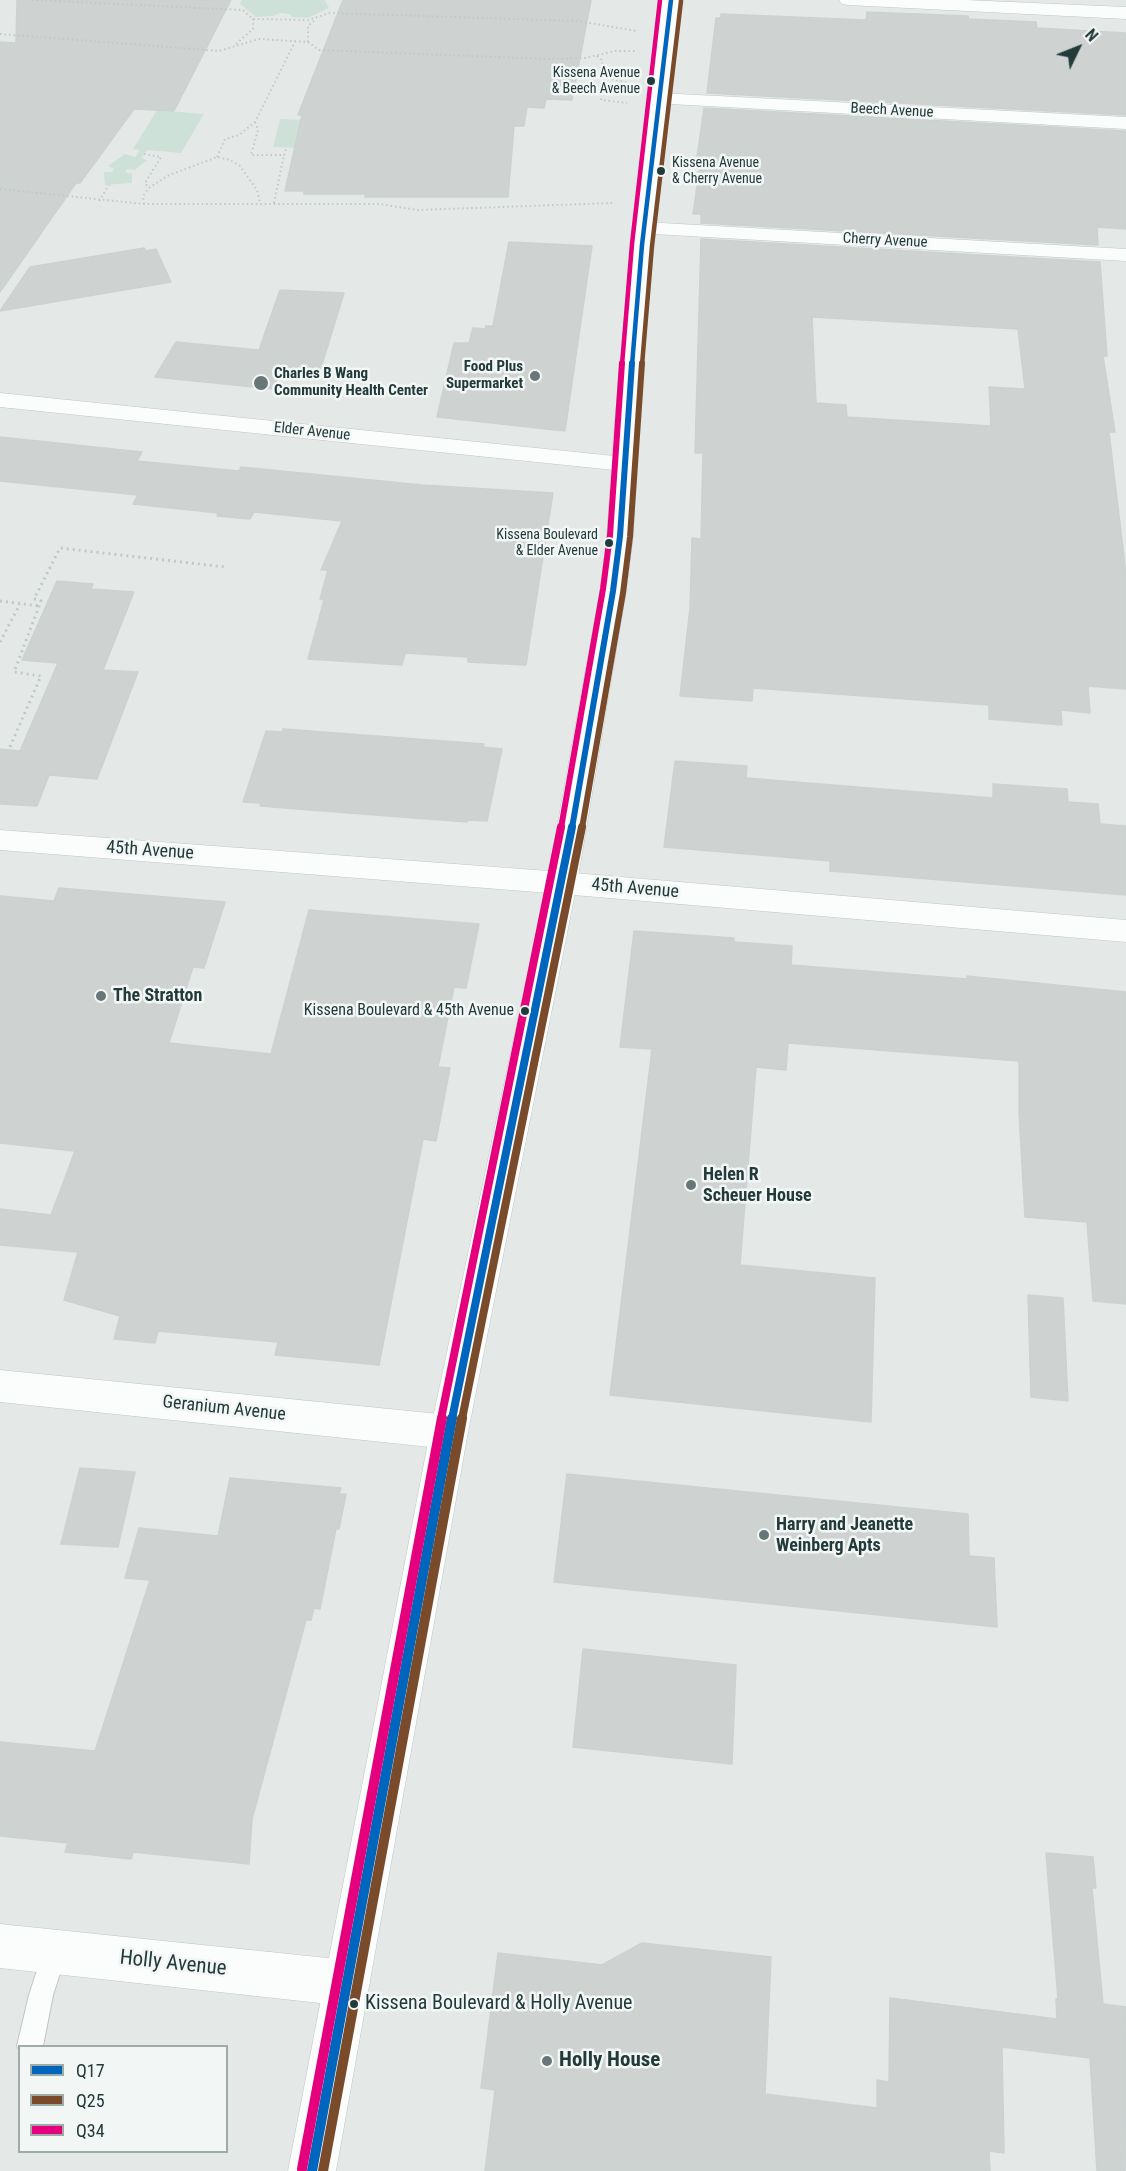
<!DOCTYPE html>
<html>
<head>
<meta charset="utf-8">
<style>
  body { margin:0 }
  #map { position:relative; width:1126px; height:2171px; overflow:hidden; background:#e4e9e8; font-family:"Roboto Condensed",sans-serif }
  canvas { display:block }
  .legend { position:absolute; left:18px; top:2045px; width:210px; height:108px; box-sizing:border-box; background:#f2f7f6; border:2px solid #9fabab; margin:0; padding:8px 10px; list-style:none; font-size:18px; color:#233a3a }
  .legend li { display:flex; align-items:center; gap:12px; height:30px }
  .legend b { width:30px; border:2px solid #9fabab }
  .north { position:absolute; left:1048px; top:18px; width:60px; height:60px; -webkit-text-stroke:4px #f2f7f6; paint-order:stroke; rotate:47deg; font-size:16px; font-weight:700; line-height:24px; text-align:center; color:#233a3a }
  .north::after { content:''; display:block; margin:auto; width:21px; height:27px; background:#233a3a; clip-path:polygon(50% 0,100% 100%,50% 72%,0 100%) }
</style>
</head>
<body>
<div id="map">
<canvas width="1126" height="2171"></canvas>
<ul class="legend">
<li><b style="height:8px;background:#0065bd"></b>Q17</li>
<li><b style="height:8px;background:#7a4b2a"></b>Q25</li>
<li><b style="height:8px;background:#e5007d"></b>Q34</li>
</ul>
<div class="north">N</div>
</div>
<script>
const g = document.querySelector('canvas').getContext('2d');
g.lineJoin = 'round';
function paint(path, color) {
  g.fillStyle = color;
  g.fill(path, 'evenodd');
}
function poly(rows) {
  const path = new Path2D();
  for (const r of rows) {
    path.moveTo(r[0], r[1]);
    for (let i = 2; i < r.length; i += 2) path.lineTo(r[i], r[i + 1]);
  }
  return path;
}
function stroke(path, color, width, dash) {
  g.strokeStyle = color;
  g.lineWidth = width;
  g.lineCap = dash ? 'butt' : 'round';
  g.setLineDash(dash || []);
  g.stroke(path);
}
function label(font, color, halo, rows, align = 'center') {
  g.font = font + ' "Roboto Condensed",sans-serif';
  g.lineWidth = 5;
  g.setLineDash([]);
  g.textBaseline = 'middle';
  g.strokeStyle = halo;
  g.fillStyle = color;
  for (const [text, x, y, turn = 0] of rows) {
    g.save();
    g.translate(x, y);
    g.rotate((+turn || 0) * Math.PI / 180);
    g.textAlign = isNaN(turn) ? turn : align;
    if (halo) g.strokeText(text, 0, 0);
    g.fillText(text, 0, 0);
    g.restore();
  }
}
const green = poly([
  [242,0,325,0,329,8,308,18,292,17,289,14,280,13,273,16,256,17,240,4],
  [157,110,204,114,181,153,147,150,141,158,147,160,135,170,127,169,125,172,132,174,132,183,105,185,104,172,112,172,114,169,108,166,125,154,135,157,140,150,133,149],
  [280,119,304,120,297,148,273,147]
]);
const building = poly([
  [17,0,231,0,174,111,134,109,80,183,76,183,0,292,0,42,16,43,17,0],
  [343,0,591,0,572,100,546,99,544,108,527,107,524,126,514,126,508,197,365,197,365,194,304,194,304,191,285,191,302,115,298,115,343,0],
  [867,12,968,16,969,19,1036,22,1037,28,1126,33,1126,115,707,93,716,18,721,18,721,14,866,20,867,12],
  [704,108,1126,131,1126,229,1097,227,1098,245,701,223,701,214,693,214,701,158,697,157,704,108],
  [701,239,1100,262,1107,356,1103,356,1115,432,1109,432,1126,574,1126,689,1088,686,1090,713,1061,710,1062,725,989,719,989,705,753,688,752,701,680,696,690,608,692,538,701,539,703,453,695,453,701,239],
  [812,317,1018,329,1025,389,989,387,991,426,847,417,846,405,816,403,812,317],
  [509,242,592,246,565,431,437,417,454,343,469,343,473,328,485,329,486,326,493,326,509,242],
  [144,248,146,251,156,249,171,282,0,311,30,267,144,248],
  [280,290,344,293,320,371,281,369,274,389,155,377,176,342,259,350,280,290],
  [0,437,142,452,137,461,239,471,241,467,422,485,553,493,526,665,468,662,468,657,405,653,402,665,308,659,324,600,320,599,328,570,321,570,342,521,254,512,250,519,217,516,218,513,133,504,138,495,0,481,0,437],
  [57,581,93,584,91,589,134,592,103,670,138,672,97,779,49,775,37,806,0,804,0,749,20,751,58,663,22,660,57,581],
  [283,729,484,744,483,747,502,749,487,821,467,820,467,822,297,809,260,806,261,803,243,802,266,731,283,732,283,729],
  [675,761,747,766,746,778,993,798,993,784,1067,789,1068,802,1098,804,1100,824,1126,826,1126,895,830,871,830,861,664,847,675,761],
  [59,888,225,902,204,968,193,967,169,1043,271,1054,309,910,479,924,466,988,454,987,438,1067,450,1068,436,1141,423,1139,379,1365,275,1355,278,1342,158,1331,155,1343,114,1339,120,1316,64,1300,78,1252,0,1245,0,1209,51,1215,75,1151,0,1143,0,896,54,901,59,888],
  [634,931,734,938,734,942,792,946,791,965,967,979,967,976,1126,992,1126,1304,1093,1301,1087,1222,1025,1217,1019,1113,1019,1061,788,1043,786,1070,756,1067,740,1265,875,1278,871,1422,610,1395,652,1049,620,1047,634,931],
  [1028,1295,1063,1298,1068,1401,1031,1397,1028,1295],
  [80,1468,135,1472,118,1547,61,1544,80,1468],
  [567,1474,968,1514,969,1556,994,1558,997,1627,554,1582,567,1474],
  [230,1478,341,1488,339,1494,346,1494,339,1529,336,1529,320,1609,314,1608,311,1620,306,1620,252,1819,249,1864,133,1852,131,1859,65,1852,68,1843,0,1836,0,1742,95,1751,150,1580,125,1578,139,1528,218,1536,230,1478],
  [583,1649,736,1665,732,1764,573,1747,583,1649],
  [1046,1853,1093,1857,1096,1888,1092,1888,1103,2004,1126,2007,1125,2171,1097,2171,1090,2058,1002,2047,1004,2153,989,2151,990,2171,485,2171,495,2090,481,2088,498,1953,602,1965,642,1943,771,1957,765,2094,877,2108,877,2080,889,2082,890,1998,1057,2019,1056,1999,1058,1999,1046,1853]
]);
const pathFar1 = poly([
  [32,0,243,10,253,19,308,20,330,13,577,21,637,31],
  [0,34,219,51,259,39,308,42,319,50,548,59,585,58,615,51,635,51],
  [308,42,308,26,316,19],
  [236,44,253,29,253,19],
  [597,56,602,60,603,66,601,100,627,103],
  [603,77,630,83],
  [255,122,258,130,251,155,284,155,286,149],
  [144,154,161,157,145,183,149,188],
  [217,157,225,139,239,135,255,122,296,40],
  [0,189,144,204,380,204,417,210,613,203],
  [99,201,109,185],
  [274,203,284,155],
  [144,204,143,196,149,188,167,176,217,157,230,160,240,166,257,190,260,203]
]);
const path = poly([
  [0,601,39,606],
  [0,642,20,604],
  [10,747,41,676,14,672,41,601,34,599,60,548,225,567]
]);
const service = poly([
  [55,1940,64,1943,67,1952,53,1995,43,2046,20,2046,20,2051,17,2046,29,1995,46,1943,55,1940]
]);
const minor = poly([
  [839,0,965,0,1126,7,1126,19,848,5,842,4,839,0],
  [659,93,1126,117,1126,129,652,103,649,99,652,95,659,93],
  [644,222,1126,249,1126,261,636,233,633,228,636,223,644,222],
  [0,393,624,457,633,459,636,464,633,469,624,471,0,407,0,393],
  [0,830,562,872,573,875,577,883,573,891,562,894,0,850,0,830],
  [0,1370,449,1415,462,1420,468,1432,462,1444,449,1449,0,1402,0,1370],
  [0,1924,347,1960,363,1967,370,1983,363,1999,347,2006,0,1968,0,1924]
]);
const tertiary = poly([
  [562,872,1126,920,1126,942,562,894,551,891,547,883,551,875,562,872]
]);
const secondary = poly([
  [662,0,680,0,653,245,637,443,633,536,626,591,577,883,468,1432,336,2171,288,2171,430,1432,547,883,600,591,607,536,613,443,631,245,662,0]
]);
const bus1Far3 = poly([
  [632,365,642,245,671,0]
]);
const bus1Far2 = poly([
  [572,828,613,591,620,536,632,363]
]);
const bus1Far1 = poly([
  [452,1419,572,827]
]);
const bus1 = poly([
  [312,2171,452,1418]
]);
const bus2Far3 = poly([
  [642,365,652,246,681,1]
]);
const bus2Far2 = poly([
  [582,828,623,593,630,537,642,363]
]);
const bus2Far1 = poly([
  [462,1419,582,827]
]);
const bus2 = poly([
  [323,2171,462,1418]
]);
const bus3Far3 = poly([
  [622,365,632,244,660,0]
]);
const bus3Far2 = poly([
  [561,828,603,589,610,535,622,363]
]);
const bus3Far1 = poly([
  [441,1419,561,827]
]);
const bus3 = poly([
  [302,2169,442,1418]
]);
const markers = [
  [651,81,5,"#233a3a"],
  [661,171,5,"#233a3a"],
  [535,376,6,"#677777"],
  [261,383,8,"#677777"],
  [609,543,5,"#233a3a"],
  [101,996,6,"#677777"],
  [525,1011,5,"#233a3a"],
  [691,1185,6,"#677777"],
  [764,1535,6,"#677777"],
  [354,2004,5,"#233a3a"],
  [547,2061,6,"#677777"]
];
const farBusnames = [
  ["Kissena Avenue",640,73],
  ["& Beech Avenue",640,89],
  ["Kissena Avenue",672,163,"left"],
  ["& Cherry Avenue",672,179,"left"],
  ["Kissena Boulevard",598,535],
  ["& Elder Avenue",598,551]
];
const farStreetnames = [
  ["Beech Avenue",892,111,3],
  ["Cherry Avenue",885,241,3],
  ["Elder Avenue",312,432,6]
];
const farPoinames = [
  ["Food Plus",523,367],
  ["Supermarket",523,384],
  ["Charles B Wang",274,374,"left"],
  ["Community Health Center",274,391,"left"]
];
const busNames = [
  ["Kissena Boulevard & 45th Avenue",514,1011]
];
const streetNames = [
  ["45th Avenue",150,851,4],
  ["45th Avenue",635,889,5],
  ["Geranium Avenue",224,1409,6]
];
const poiNames = [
  ["The Stratton",113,996],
  ["Helen R",703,1175],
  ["Scheuer House",703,1196],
  ["Harry and Jeanette",776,1525],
  ["Weinberg Apts",776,1546]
];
const nearBusnames = [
  ["Kissena Boulevard & Holly Avenue",365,2004]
];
const nearStreetnames = [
  ["Holly Avenue",173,1964,6]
];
const nearPoinames = [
  ["Holly House",559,2061]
];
paint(green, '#cee1d9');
paint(building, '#ced2d1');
stroke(building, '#ccd2d1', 1.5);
stroke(service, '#c1c6c5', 2);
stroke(minor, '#c1c6c5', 1);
stroke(tertiary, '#c1c6c5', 1);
stroke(secondary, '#c0c6c5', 1);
stroke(pathFar1, '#c1c9c8', 2, [1.5, 3]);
stroke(path, '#c1c9c8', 3, [2, 4]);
paint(service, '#fbfcfc');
paint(minor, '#fbfcfc');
paint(tertiary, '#fbfcfc');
paint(secondary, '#fbfcfc');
stroke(bus1Far3, '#0065bd', 4.5);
stroke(bus1Far2, '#0065bd', 6);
stroke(bus1Far1, '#0065bd', 8);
stroke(bus1, '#0065bd', 10);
stroke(bus2Far3, '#7a4b2a', 4.5);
stroke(bus2Far2, '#7a4b2a', 6);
stroke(bus2Far1, '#7a4b2a', 8);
stroke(bus2, '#7a4b2a', 10);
stroke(bus3Far3, '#e5007d', 4.5);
stroke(bus3Far2, '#e5007d', 6);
stroke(bus3Far1, '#e5007d', 8);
stroke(bus3, '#e5007d', 10);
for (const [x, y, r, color] of markers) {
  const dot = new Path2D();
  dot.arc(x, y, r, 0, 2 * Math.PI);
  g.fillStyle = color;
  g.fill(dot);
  stroke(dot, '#f2f7f6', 2);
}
label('14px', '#233a3a', '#f2f7f6', farBusnames, 'right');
label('15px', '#233a3a', '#f2f7f6', farStreetnames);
label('bold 15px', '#233a3a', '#f2f7f6', farPoinames, 'right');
label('16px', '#233a3a', '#f2f7f6', busNames, 'right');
label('18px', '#233a3a', '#f2f7f6', streetNames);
label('bold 18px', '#233a3a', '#f2f7f6', poiNames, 'left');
label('20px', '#233a3a', '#f2f7f6', nearBusnames, 'left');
label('21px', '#233a3a', '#f2f7f6', nearStreetnames);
label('bold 21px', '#233a3a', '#f2f7f6', nearPoinames, 'left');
</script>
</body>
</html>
